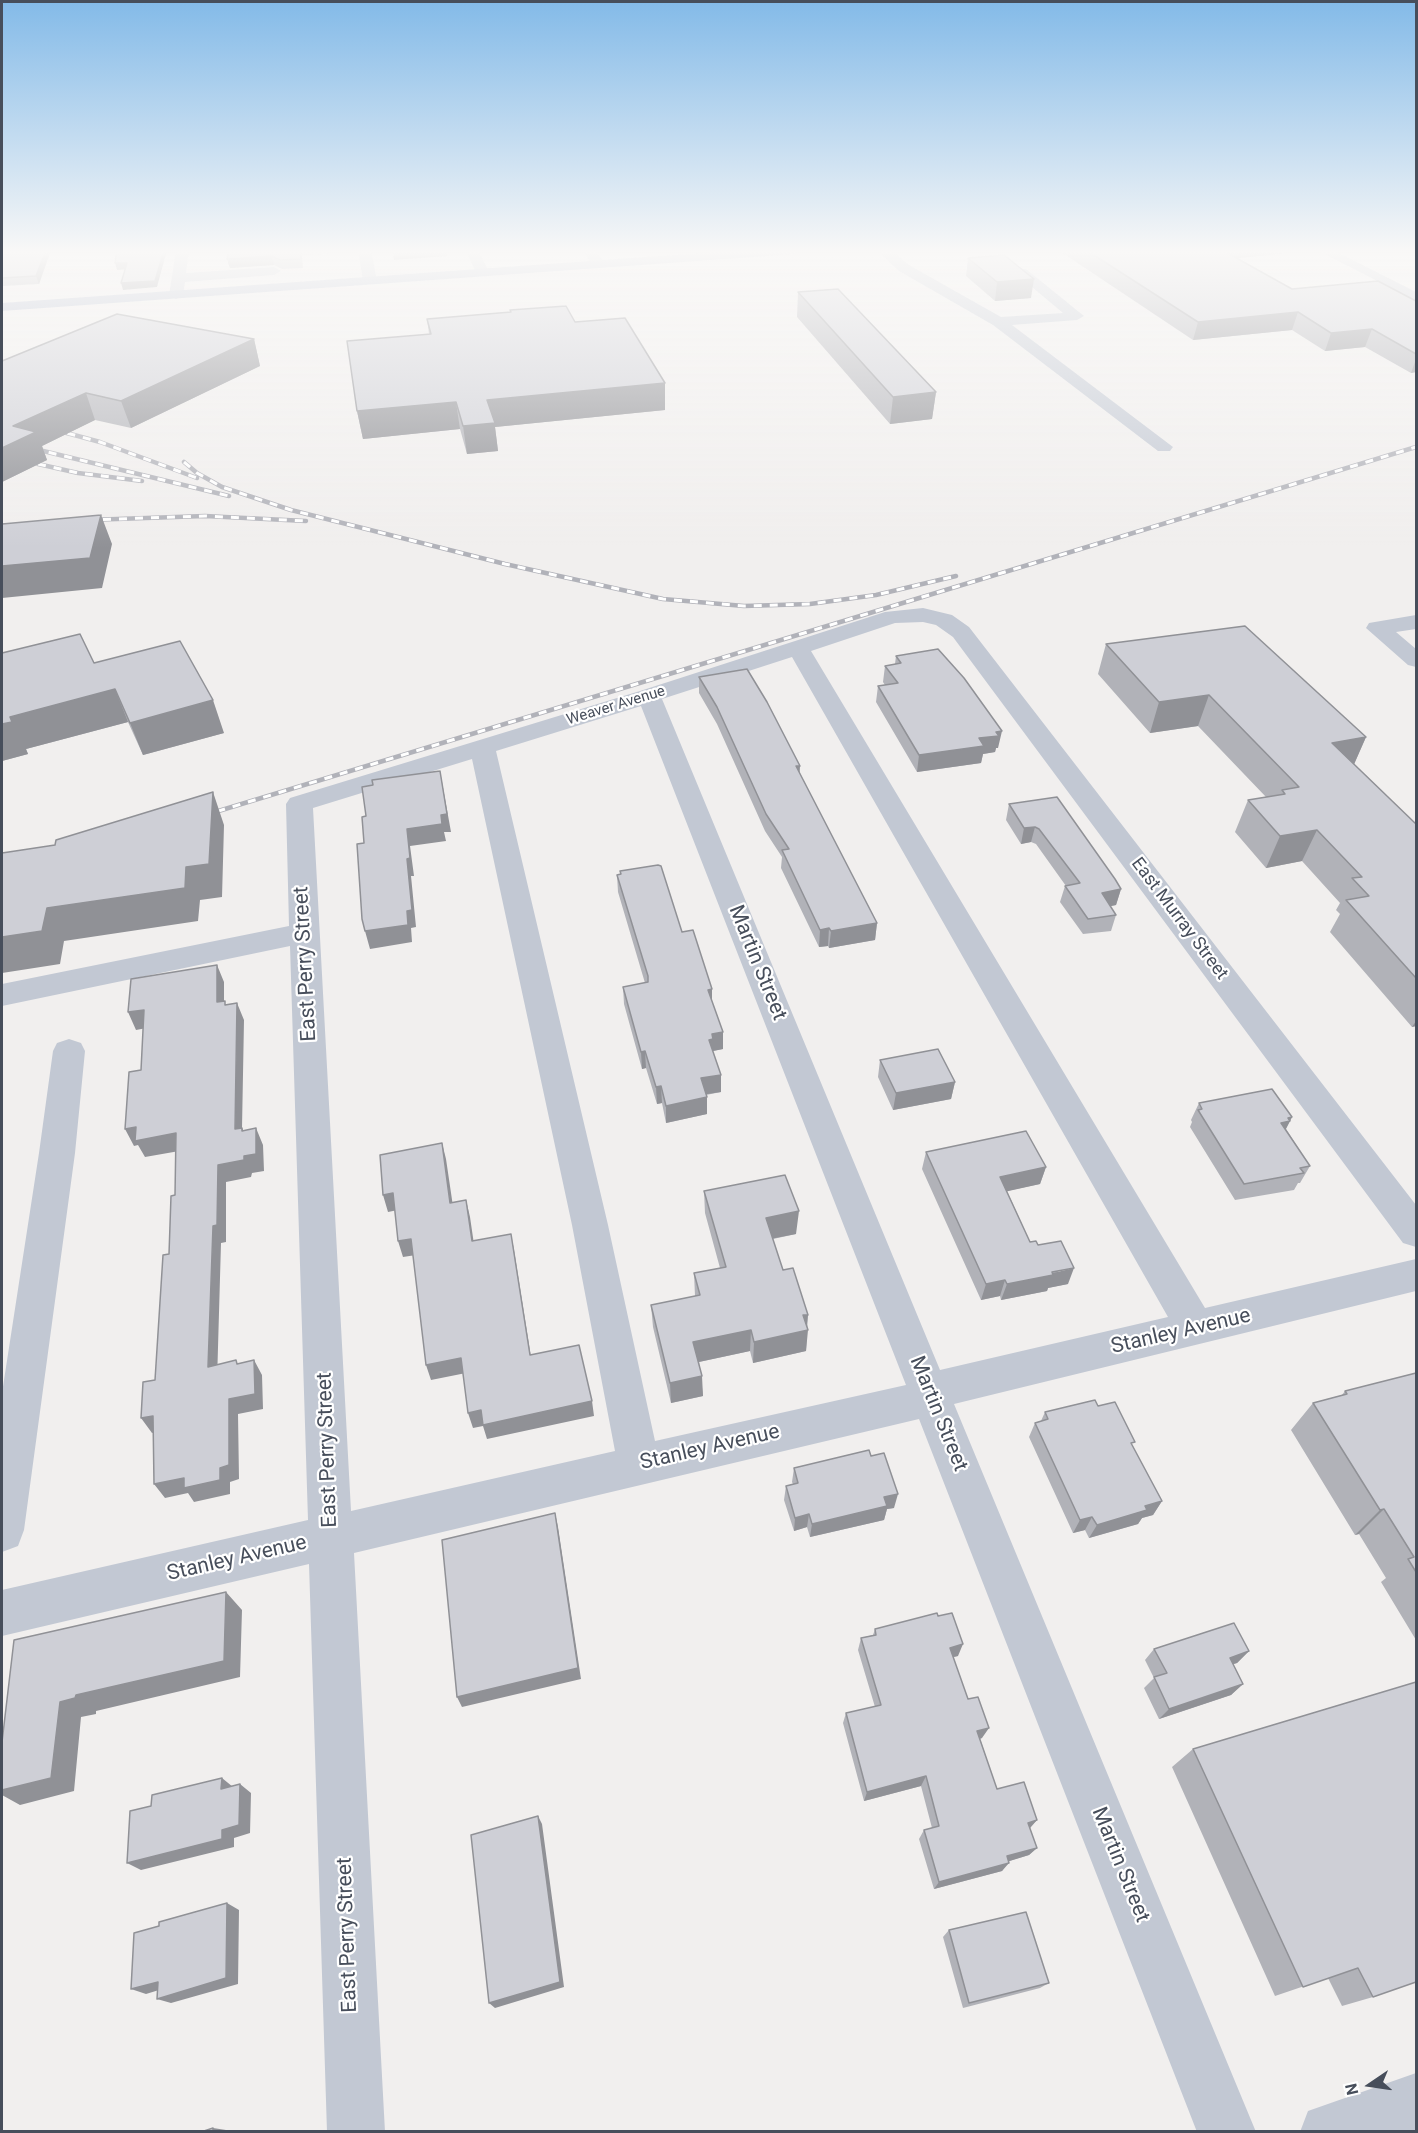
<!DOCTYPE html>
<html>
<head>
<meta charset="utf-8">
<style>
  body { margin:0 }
  #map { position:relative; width:1418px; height:2133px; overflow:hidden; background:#f1efee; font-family:Roboto,sans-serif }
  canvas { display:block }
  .frame { position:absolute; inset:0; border:3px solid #474e5b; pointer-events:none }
  .north { position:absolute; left:1340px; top:2055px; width:60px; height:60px; -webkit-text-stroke:4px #fff; paint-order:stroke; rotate:257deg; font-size:16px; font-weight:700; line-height:24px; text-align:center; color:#474e5b }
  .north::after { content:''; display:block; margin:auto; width:21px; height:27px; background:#474e5b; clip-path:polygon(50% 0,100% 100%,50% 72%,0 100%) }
</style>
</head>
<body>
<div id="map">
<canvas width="1418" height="2133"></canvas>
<div class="frame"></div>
<div class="north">N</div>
</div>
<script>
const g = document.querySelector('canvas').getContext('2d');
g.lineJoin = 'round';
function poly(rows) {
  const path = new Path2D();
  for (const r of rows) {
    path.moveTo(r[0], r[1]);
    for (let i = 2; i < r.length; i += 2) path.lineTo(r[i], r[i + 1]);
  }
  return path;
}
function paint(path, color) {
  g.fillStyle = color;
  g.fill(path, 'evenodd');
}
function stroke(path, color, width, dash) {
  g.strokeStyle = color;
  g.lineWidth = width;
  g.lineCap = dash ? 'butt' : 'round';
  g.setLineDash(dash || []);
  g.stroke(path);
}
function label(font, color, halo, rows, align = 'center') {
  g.font = font + ' Roboto,sans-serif';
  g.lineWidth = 4.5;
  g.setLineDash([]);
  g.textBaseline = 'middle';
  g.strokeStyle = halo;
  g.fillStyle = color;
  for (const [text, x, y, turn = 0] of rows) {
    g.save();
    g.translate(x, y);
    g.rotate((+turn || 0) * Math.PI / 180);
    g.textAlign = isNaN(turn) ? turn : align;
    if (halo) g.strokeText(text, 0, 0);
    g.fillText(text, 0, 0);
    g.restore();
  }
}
const minor = poly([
  [176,250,189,250,186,273,274,267,281,271,274,275,185,282,183,295,176,299,169,295,176,250],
  [269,250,334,250,327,254,274,257,269,256,267,253,269,250],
  [358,250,371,250,377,281,375,284,365,284,363,281,358,250],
  [466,250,478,250,489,272,487,275,477,275,466,250],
  [583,250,595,250,605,264,603,267,593,267,583,250],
  [877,250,891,250,909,265,1001,317,1063,313,1014,272,1016,269,1026,269,1084,316,1077,320,1012,325,1173,447,1170,451,1158,451,993,325,899,271,877,250],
  [1317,250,1333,250,1416,292,1416,301,1317,250],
  [923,608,952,615,969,627,1416,1205,1416,1247,1403,1243,953,637,936,625,923,622,895,623,811,651,1205,1308,1416,1259,1416,1291,954,1404,1256,2132,1197,2132,919,1419,354,1553,385,2132,327,2132,309,1564,2,1636,2,1590,308,1520,290,946,2,1006,2,984,289,926,286,804,290,798,640,691,885,612,923,608],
  [792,657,1168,1317,940,1370,662,699,792,657],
  [641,706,906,1385,655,1441,608,1225,496,751,641,706],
  [472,759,572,1225,615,1451,351,1511,313,808,472,759],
  [1416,615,1416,629,1396,632,1416,649,1416,667,1408,665,1366,628,1369,623,1416,615],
  [69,1039,81,1043,85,1051,75,1153,24,1530,18,1546,2,1552,2,1393,39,1153,53,1051,57,1043,69,1039],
  [1416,2073,1416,2131,1300,2132,1308,2111,1416,2073]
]);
const major = poly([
  [744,250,801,250,794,254,2,311,2,303,744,250]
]);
const rail = poly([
  [52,429,100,442,197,478],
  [2,441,229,496],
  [184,462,197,473,222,487,291,510,505,564,663,599,744,606,810,604,876,595,956,576],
  [38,464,78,473,142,481],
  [87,520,205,516,306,521],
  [202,816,1416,447]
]);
const wall = poly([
  [2,250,51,250,39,284,3,286,2,282],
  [301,250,302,258,303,268,282,269,274,265,230,268,227,259,272,251],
  [1058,250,1287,250,1286,253,1237,258,1292,289,1416,301,1416,372,1411,373,1365,347,1325,351,1292,330,1193,340],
  [968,258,1031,298,995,301,966,276],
  [798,292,936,392,932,419,890,424,797,317],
  [510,310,575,322,665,383,665,410,495,427,498,451,467,454,460,429,363,439,357,411,429,334,427,319,510,312],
  [254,339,260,366,131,428,95,420,42,446,47,460,2,482,2,361],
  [1106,644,1366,737,1354,764,1416,824,1416,1026,1412,1027,1330,932,1340,914,1336,910,1340,903,1302,861,1266,868,1235,832,1248,800,1266,797,1198,726,1150,733,1098,674],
  [896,656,998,748,996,748,995,752,983,754,981,763,917,772,876,702,878,686,885,685,883,682,885,666,895,664],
  [94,663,224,733,143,755,128,722,26,749,28,754,2,761],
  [699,677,800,774,877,923,875,940,829,948,828,946,819,947,781,868,782,857,765,831,717,724,699,693],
  [1009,804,1121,889,1116,905,1110,906,1116,915,1111,931,1083,934,1060,902,1065,886,1066,886,1036,844,1031,842,1021,844,1006,820],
  [620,871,682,932,712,989,712,1001,723,1032,723,1049,713,1051,721,1092,706,1095,707,1114,666,1123,662,1103,657,1104,646,1068,642,1069,624,1004,623,987,645,983,618,892,617,875,621,874],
  [880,1060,955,1082,951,1099,893,1110,878,1077],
  [1199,1103,1292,1117,1286,1129,1310,1166,1300,1183,1298,1183,1294,1190,1235,1200,1190,1127,1192,1122,1191,1120],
  [926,1152,1046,1167,1040,1184,1007,1191,1030,1242,1038,1245,1068,1284,1048,1288,1047,1291,1001,1300,1000,1296,981,1300,922,1169],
  [704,1191,796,1234,773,1239,783,1270,808,1315,806,1351,753,1363,750,1351,699,1362,703,1396,671,1403,653,1327,651,1305,695,1296,694,1273,720,1268,705,1213],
  [1416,1373,1416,1640,1381,1582,1386,1578,1359,1534,1355,1535,1291,1430,1313,1403,1342,1395,1345,1391],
  [1098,1406,1133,1447,1162,1501,1153,1515,1142,1518,1138,1524,1089,1538,1085,1530,1073,1533,1029,1437,1035,1423,1041,1421,1045,1412],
  [871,1456,894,1508,887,1509,884,1520,810,1537,807,1527,794,1531,784,1500,786,1486,793,1484,792,1482,794,1468],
  [875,1629,958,1656,953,1657,982,1738,980,1739,997,1789,1037,1820,1030,1828,1037,1848,1029,1855,1009,1861,1002,1871,934,1889,919,1839,924,1830,932,1828,921,1786,864,1801,843,1723,846,1713,875,1707,858,1650,861,1638,873,1635],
  [1154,1649,1249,1651,1237,1663,1233,1664,1243,1684,1231,1695,1159,1719,1144,1688,1154,1678,1145,1660],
  [1416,1682,1373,1997,1342,2006,1328,1978,1275,1996,1172,1767,1193,1749],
  [949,1930,1049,1983,1040,1988,963,2008,943,1937]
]);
const shadedWall = poly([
  [46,250,51,250,39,284,36,276],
  [164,250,167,250,157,287,123,290,121,283],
  [393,250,446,250,447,256,394,260],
  [1212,250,1287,250,1286,253,1209,261],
  [272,256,274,265,230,268,227,259],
  [115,263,127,263,129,269,117,270],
  [1034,279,1031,298,995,301,997,282],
  [1298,312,1292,330,1193,340,1198,322],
  [1372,329,1365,347,1325,351,1331,333],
  [254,339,260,366,131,428,121,401],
  [1416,359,1416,372,1411,373],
  [665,383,665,410,495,427,498,451,467,454,463,426,487,400],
  [936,392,932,419,890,424,893,397],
  [86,393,95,420,42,446,47,460,2,482,2,448,13,426],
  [456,402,460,429,363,439,357,411],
  [101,515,112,544,102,588,2,598,2,566],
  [115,689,128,722,26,749,28,754,2,761,2,724,10,717],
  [1209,695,1198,726,1150,733,1159,702],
  [213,700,224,733,143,755,130,723],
  [1002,731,998,748,996,748,995,752,983,754,981,763,917,772,919,755,979,738,996,732],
  [1366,737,1352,769,1332,743],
  [796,766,800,766,799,783],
  [440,771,451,832,444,832,446,841,410,846,414,876,411,876,416,927,411,928,412,942,370,949,365,931,407,911,407,829],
  [213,792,224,825,222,897,200,900,198,921,64,941,60,964,2,973,2,937,47,908,186,867],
  [1035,827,1031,842,1021,844,1024,828],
  [1317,830,1302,861,1266,868,1280,836],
  [1121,889,1116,905,1097,909,1102,893],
  [877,923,875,940,829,948,831,931],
  [829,928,828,946,819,947,820,930],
  [217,965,224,982,224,1020,217,1002],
  [712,989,712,1006,708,990],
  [237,1003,244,1020,242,1128,250,1144,235,1129],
  [144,1010,152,1027,136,1030,128,1012],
  [1416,1021,1416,1026,1412,1027],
  [723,1032,723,1049,713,1051,709,1040,712,1034],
  [645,1051,646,1068,642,1069,641,1052],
  [721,1075,721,1092,701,1095,701,1078],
  [955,1082,951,1099,893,1110,896,1093],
  [661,1086,662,1103,657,1104,656,1087],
  [707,1097,707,1114,666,1123,666,1106],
  [1292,1117,1290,1121,1281,1138,1281,1123,1288,1118],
  [136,1127,176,1133,185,1150,145,1157,138,1145,134,1146,125,1129],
  [256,1128,263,1145,264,1171,252,1173,251,1177,226,1182,226,1242,221,1243,217,1382,208,1367,213,1226,218,1165,244,1156],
  [442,1143,446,1159,455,1220,450,1203],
  [1046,1167,1040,1184,995,1194,1000,1177],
  [393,1193,398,1210,388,1212,383,1195],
  [466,1200,470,1217,476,1258,472,1241],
  [799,1211,796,1234,765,1240,766,1218],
  [511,1234,514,1250,533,1370,530,1355],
  [411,1239,416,1255,403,1257,398,1241],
  [1074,1268,1068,1284,1048,1288,1047,1291,1001,1300,1007,1284],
  [1005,1280,1000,1296,981,1300,986,1284],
  [803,1315,808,1315,806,1331,808,1330,806,1351,753,1363,754,1342],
  [751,1330,750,1351,694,1363,693,1342],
  [461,1358,466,1373,431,1380,426,1365],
  [254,1360,262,1375,263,1409,238,1414,239,1479,230,1482,230,1494,194,1502,188,1493,165,1498,154,1484,184,1478,220,1468,229,1399],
  [702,1376,703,1396,671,1403,670,1383],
  [592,1401,594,1416,487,1439,483,1426,473,1428,468,1413,481,1410],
  [153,1416,164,1430,152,1433,141,1418],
  [898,1494,894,1508,887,1509,884,1520,810,1537,812,1524,884,1497],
  [1162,1501,1153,1515,1142,1518,1138,1524,1089,1538,1097,1525,1145,1506],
  [1384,1509,1359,1534,1355,1535,1380,1510],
  [555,1513,558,1527,581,1679,462,1707,457,1697],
  [809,1514,807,1527,794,1531,795,1518],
  [1092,1517,1085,1530,1073,1533,1080,1520],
  [226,1592,242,1610,240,1677,96,1711,96,1714,81,1717,74,1791,20,1805,2,1795,2,1790,60,1702,76,1695],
  [963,1644,958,1656,945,1659,950,1648],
  [1249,1651,1237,1663,1218,1669,1230,1658],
  [1243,1684,1231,1695,1159,1719,1169,1709],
  [989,1728,982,1738,971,1741,977,1731],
  [926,1776,921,1786,864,1801,867,1792],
  [222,1778,233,1787,221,1789],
  [240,1784,251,1793,250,1833,234,1838,234,1847,141,1870,127,1863,222,1830],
  [538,1816,542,1824,564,1987,495,2008,489,2003],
  [1037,1820,1029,1829,1028,1823],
  [1037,1848,1029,1855,1000,1864,1007,1856],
  [1009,1863,1002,1871,934,1889,939,1882],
  [227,1903,239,1910,238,1984,171,2003,157,1999],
  [158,1982,172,1986,146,1994,131,1989],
  [213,2128,226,2130,226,2132,213,2132]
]);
const building = poly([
  [2,250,46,250,36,276,2,278,2,250],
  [117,250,164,250,155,281,121,283,127,263,115,263,117,250],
  [229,250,269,250,272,251,301,250,301,259,280,260,272,256,227,259,229,250],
  [1086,250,1222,250,1292,289,1378,281,1416,301,1416,354,1372,329,1331,333,1298,312,1198,322,1086,250],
  [1004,255,1034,279,997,282,968,258,1004,255],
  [838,289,936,392,893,397,798,292,838,289],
  [566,306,575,322,625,318,665,383,487,400,495,423,463,426,456,402,357,411,347,341,431,334,427,319,511,312,510,310,566,306],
  [117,314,254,339,121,401,86,393,13,426,36,432,2,448,2,361,117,314],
  [101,515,90,558,2,566,2,524,101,515],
  [1245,626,1366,737,1332,743,1416,824,1416,978,1346,900,1369,896,1352,878,1362,877,1317,830,1280,836,1248,800,1285,794,1282,790,1299,787,1209,695,1159,702,1106,644,1245,626],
  [80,634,94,663,180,641,213,700,130,723,115,689,10,717,12,722,2,724,2,653,80,634],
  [938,649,964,678,1002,731,996,732,999,736,979,738,984,746,919,755,878,686,898,683,885,666,901,663,896,656,938,649],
  [747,669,767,702,800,766,796,766,877,923,831,931,829,928,820,930,782,850,789,849,766,814,717,707,699,677,747,669],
  [440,771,447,814,441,815,442,824,407,829,410,858,407,859,412,910,407,911,408,925,365,931,362,919,357,844,364,843,362,817,366,816,362,787,373,785,372,780,440,771],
  [213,792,209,864,186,867,185,888,47,908,42,931,2,937,2,853,55,845,56,840,213,792],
  [1057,797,1115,879,1121,889,1102,893,1116,915,1088,919,1065,886,1080,883,1039,829,1035,827,1024,828,1009,804,1057,797],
  [658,865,661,866,682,932,693,930,712,989,708,990,723,1032,712,1034,713,1039,709,1040,721,1075,701,1078,707,1097,666,1106,661,1086,656,1087,645,1051,641,1052,623,987,648,982,648,976,617,875,621,874,620,871,658,865],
  [217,965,217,1002,225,1001,225,1005,237,1003,235,1129,242,1128,242,1131,256,1128,256,1154,244,1156,244,1160,218,1165,217,1225,213,1226,208,1367,236,1360,237,1364,254,1360,255,1394,229,1399,229,1465,220,1468,220,1480,184,1488,184,1478,154,1484,153,1416,141,1418,143,1382,155,1380,163,1255,169,1254,171,1196,175,1195,176,1133,135,1141,136,1127,125,1129,129,1072,141,1070,144,1010,128,1012,131,979,217,965],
  [938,1049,955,1082,896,1093,880,1060,938,1049],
  [1272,1089,1292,1117,1288,1118,1290,1121,1281,1123,1310,1166,1300,1168,1304,1173,1244,1184,1198,1110,1202,1109,1199,1103,1272,1089],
  [1026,1131,1046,1167,1000,1177,1030,1242,1036,1241,1038,1245,1061,1241,1074,1268,1052,1272,1053,1275,1007,1284,1005,1280,986,1284,926,1152,1026,1131],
  [442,1143,450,1203,466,1200,472,1241,511,1234,530,1355,579,1345,592,1401,483,1425,481,1410,468,1413,461,1358,426,1365,411,1239,398,1241,393,1193,383,1195,380,1155,442,1143],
  [785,1175,799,1211,766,1218,783,1270,793,1268,808,1315,803,1315,808,1330,754,1342,751,1330,693,1342,702,1376,670,1383,651,1305,700,1295,694,1273,726,1267,704,1191,785,1175],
  [1416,1373,1416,1572,1408,1559,1414,1557,1384,1509,1380,1510,1313,1403,1347,1394,1345,1391,1416,1373],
  [1095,1400,1098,1406,1115,1402,1135,1442,1131,1443,1162,1501,1145,1506,1147,1510,1097,1525,1092,1517,1080,1520,1035,1423,1048,1419,1045,1412,1095,1400],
  [869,1450,871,1456,884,1453,898,1494,884,1497,887,1506,812,1524,809,1514,795,1518,786,1486,798,1483,794,1468,869,1450],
  [555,1513,578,1668,457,1697,442,1540,555,1513],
  [226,1592,224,1661,76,1695,75,1698,60,1702,51,1778,2,1790,2,1742,14,1640,226,1592],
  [937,1613,938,1616,952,1613,963,1644,950,1648,968,1699,978,1697,989,1728,977,1731,997,1789,1024,1782,1037,1820,1028,1823,1037,1848,1007,1856,1009,1863,939,1882,924,1830,939,1826,926,1776,867,1792,846,1713,881,1705,861,1638,876,1635,875,1629,937,1613],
  [1234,1623,1249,1651,1230,1658,1243,1684,1169,1709,1154,1677,1167,1673,1154,1649,1234,1623],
  [1416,1682,1416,1982,1373,1997,1358,1968,1303,1987,1193,1749,1416,1682],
  [222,1778,221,1789,240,1784,239,1825,222,1830,222,1839,127,1863,130,1811,151,1806,152,1795,222,1778],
  [538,1816,560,1982,489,2003,471,1835,538,1816],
  [227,1903,226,1978,157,1999,158,1982,131,1989,134,1933,159,1926,159,1922,227,1903],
  [1026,1912,1049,1983,969,2003,949,1930,1026,1912],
  [213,2128,213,2132,201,2132,213,2128]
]);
const farStreetnames = [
  ["Weaver Avenue",616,706,-17]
];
const streetNames = [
  ["East Murray Street",1179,919,53]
];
const nearStreetnames = [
  ["Martin Street",757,963,68],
  ["East Perry Street",306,964,-93],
  ["Stanley Avenue",1181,1332,-13],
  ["Martin Street",938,1414,68],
  ["Stanley Avenue",710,1448,-13],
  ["East Perry Street",328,1450,-92],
  ["Stanley Avenue",237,1559,-13],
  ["Martin Street",1120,1865,68],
  ["East Perry Street",348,1935,-92]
];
paint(minor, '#c2c8d3');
paint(major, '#afb8cd');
stroke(rail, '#b1b2b9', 4.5);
stroke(rail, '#fff', 3, [8]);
paint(wall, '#b1b2b8');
paint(shadedWall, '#909196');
paint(building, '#cecfd6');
stroke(building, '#909196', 1.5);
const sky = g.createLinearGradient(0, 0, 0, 548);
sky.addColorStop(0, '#83bae8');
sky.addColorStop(0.46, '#f9f8f7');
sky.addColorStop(1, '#f9f8f700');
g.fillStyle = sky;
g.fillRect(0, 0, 1418, 548);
label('15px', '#474e5b', '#fff', farStreetnames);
label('18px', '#474e5b', '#fff', streetNames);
label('21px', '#474e5b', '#fff', nearStreetnames);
</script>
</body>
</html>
